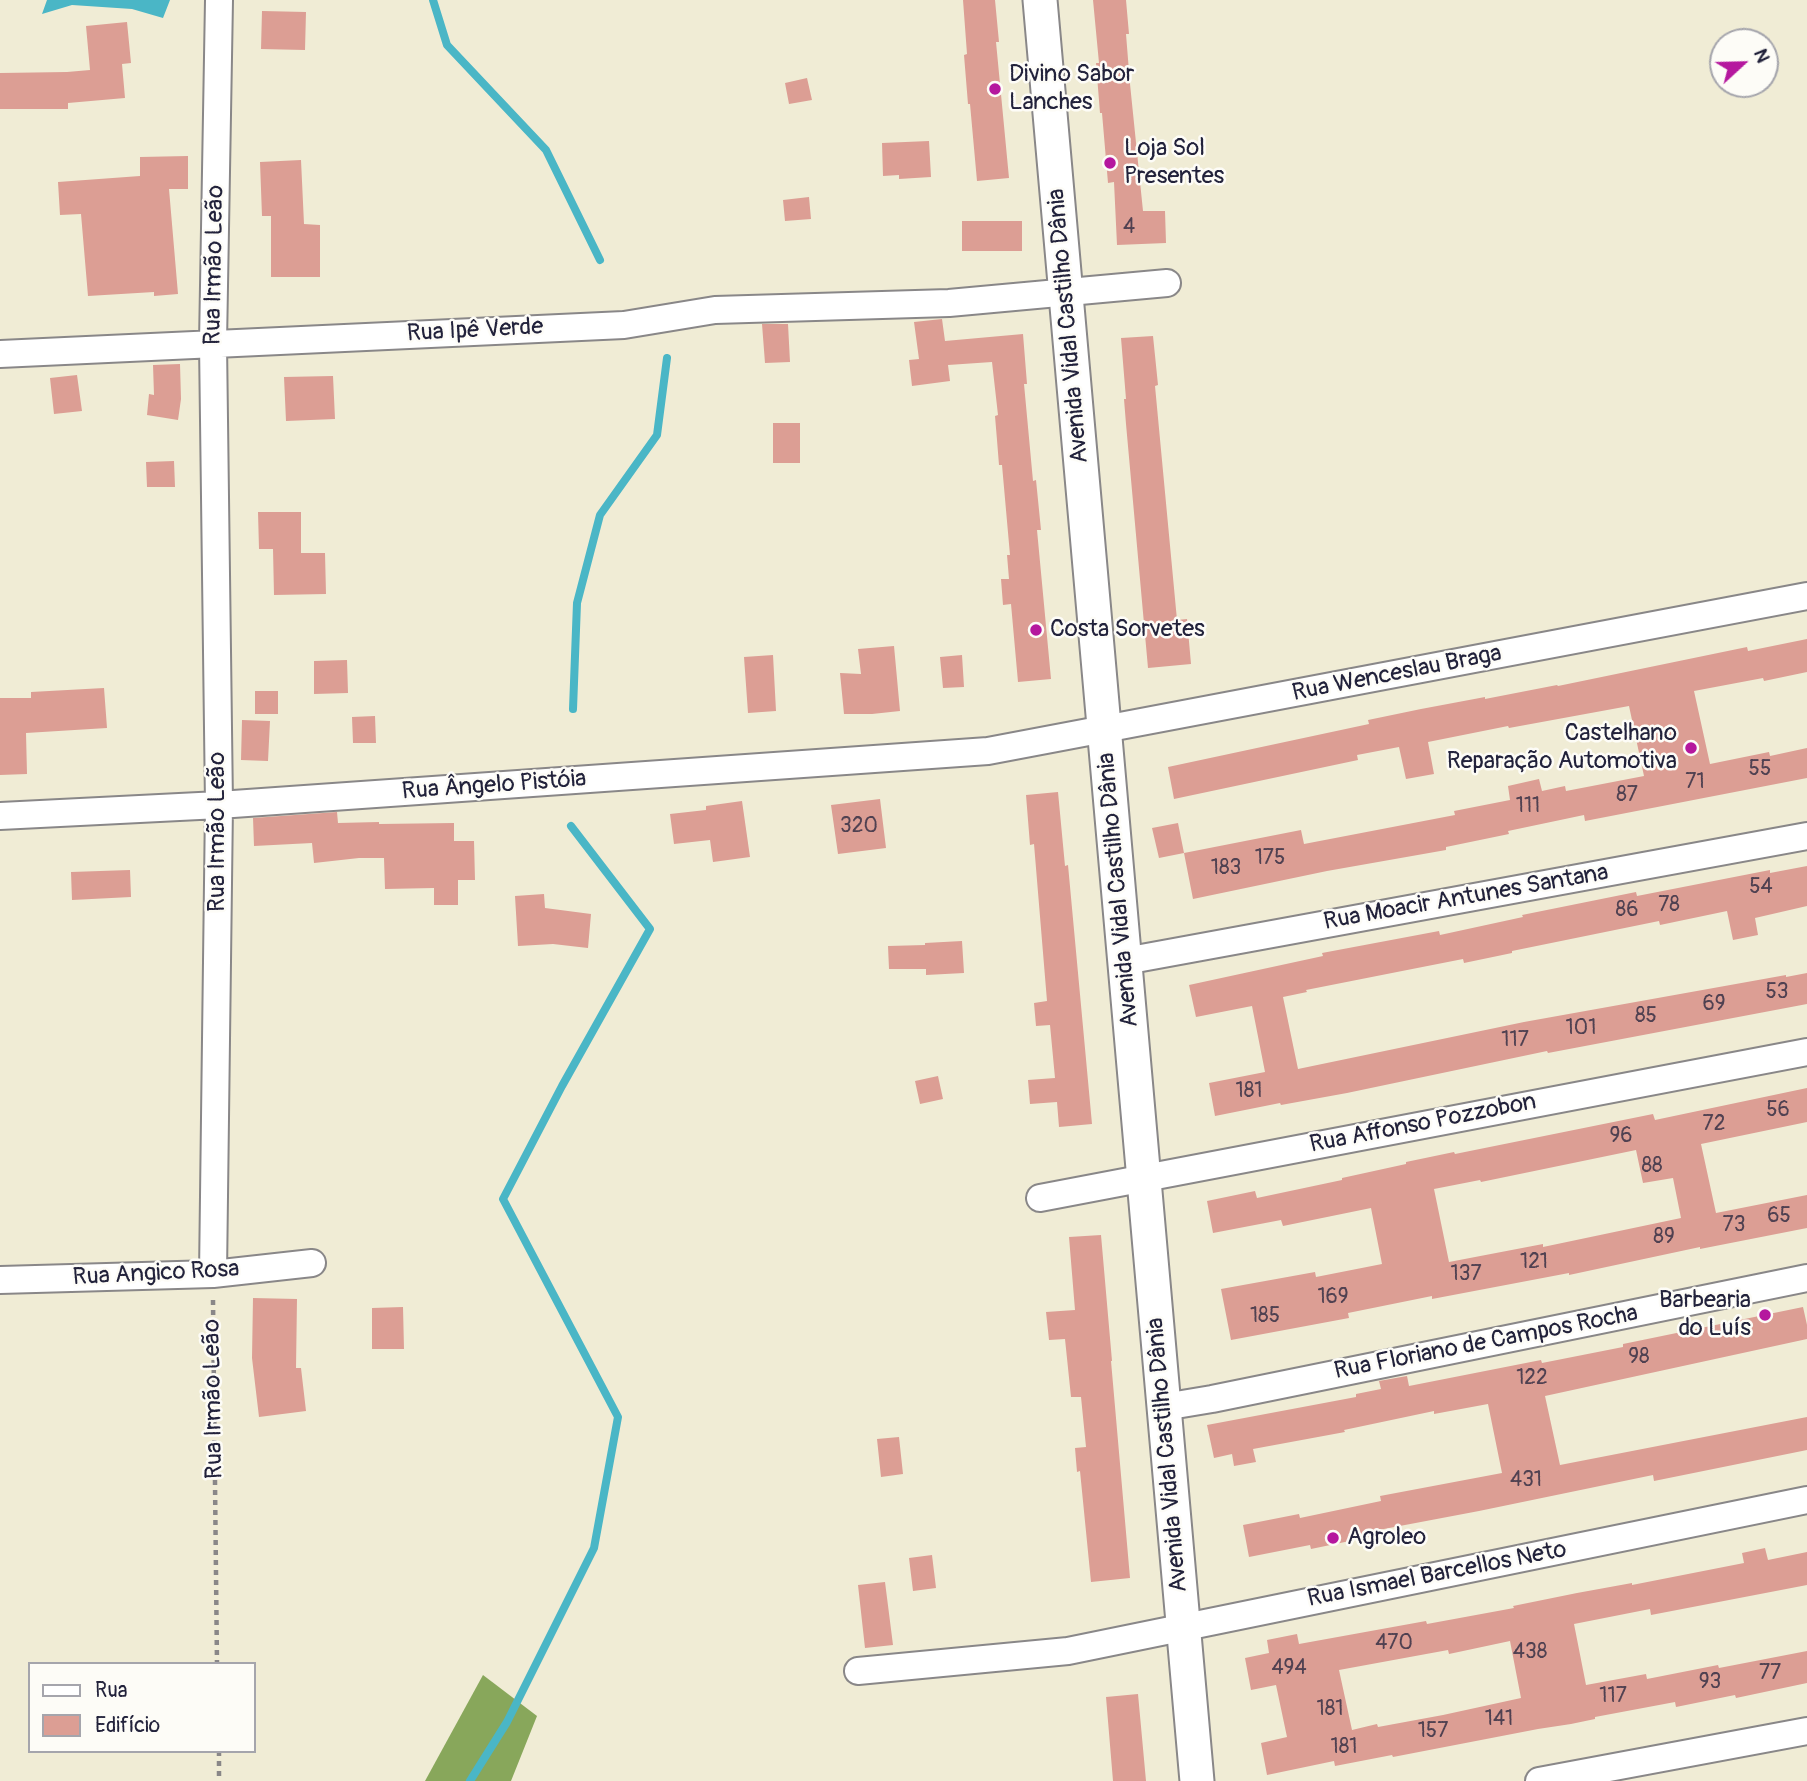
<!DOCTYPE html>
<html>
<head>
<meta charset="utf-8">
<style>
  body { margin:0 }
  #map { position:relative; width:1807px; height:1781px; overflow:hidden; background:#f0ecd5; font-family:Pangolin,sans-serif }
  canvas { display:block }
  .legend { position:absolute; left:28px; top:1662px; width:228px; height:91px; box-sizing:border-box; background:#fdfcf7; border:2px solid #a5a5ac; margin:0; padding:9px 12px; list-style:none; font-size:21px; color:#22223b }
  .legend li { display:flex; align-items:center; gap:14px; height:35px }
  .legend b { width:35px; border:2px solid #a5a5ac }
  .north { position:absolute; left:1709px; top:28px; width:70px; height:70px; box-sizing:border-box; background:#fdfcf7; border:2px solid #a5a5ac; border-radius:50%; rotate:68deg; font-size:19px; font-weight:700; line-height:28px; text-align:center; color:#22223b }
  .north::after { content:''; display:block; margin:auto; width:24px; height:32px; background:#b5179e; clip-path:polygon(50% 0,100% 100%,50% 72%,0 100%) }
</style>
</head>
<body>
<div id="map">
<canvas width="1807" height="1781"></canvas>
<ul class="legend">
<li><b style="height:9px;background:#fff"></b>Rua</li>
<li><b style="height:19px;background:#dc9e94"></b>Edifício</li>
</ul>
<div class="north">N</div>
</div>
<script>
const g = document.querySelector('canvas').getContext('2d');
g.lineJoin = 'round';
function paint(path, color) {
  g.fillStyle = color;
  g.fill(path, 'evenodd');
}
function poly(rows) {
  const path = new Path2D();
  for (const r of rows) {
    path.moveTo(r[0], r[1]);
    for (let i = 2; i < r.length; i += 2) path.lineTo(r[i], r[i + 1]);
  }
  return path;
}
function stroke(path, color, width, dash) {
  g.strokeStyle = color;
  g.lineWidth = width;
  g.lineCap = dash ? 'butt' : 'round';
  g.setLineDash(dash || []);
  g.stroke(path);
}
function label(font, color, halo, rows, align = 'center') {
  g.font = font + ' Pangolin,sans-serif';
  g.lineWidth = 5;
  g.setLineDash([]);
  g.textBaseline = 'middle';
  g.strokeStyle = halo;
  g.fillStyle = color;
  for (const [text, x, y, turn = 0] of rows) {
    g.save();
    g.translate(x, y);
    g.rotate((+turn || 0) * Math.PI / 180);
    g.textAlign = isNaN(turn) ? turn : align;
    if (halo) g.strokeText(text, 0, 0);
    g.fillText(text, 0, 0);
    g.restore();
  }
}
const forest = poly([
  [483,1675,537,1716,511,1781,425,1781]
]);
const water = poly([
  [47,0,170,0,163,18,132,9,72,5,42,14]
]);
const stream = poly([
  [433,0,447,45,546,150,600,260],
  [573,709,577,603,600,515,657,435,667,358],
  [470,1781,507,1722,594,1548,618,1417,503,1199,562,1086,650,929,571,826]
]);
const building = poly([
  [963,0,995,0,999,42,996,42,1009,178,977,181,970,104,968,104,964,55,967,54],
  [1093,0,1126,0,1129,34,1126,34,1130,84,1143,211,1165,211,1166,243,1117,245,1114,182,1108,183,1102,113,1100,113,1096,63,1099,63],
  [262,11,306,12,305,50,261,49],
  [127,22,131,63,122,64,125,98,68,103,68,109,0,109,0,73,67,72,90,70,86,26],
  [807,78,812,100,789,104,785,83],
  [929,141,931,177,899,179,899,175,883,176,882,143],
  [188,156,188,189,169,189,178,294,154,296,154,292,88,296,81,214,60,215,58,182,140,176,140,157],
  [301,160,304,224,320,225,320,277,271,277,271,216,262,216,260,162],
  [809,197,811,219,785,221,783,200],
  [962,221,1022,221,1022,251,962,251],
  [942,319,945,341,1023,334,1027,384,1024,384,1033,481,1036,480,1041,530,1037,530,1051,679,1018,682,1011,604,1003,605,1001,579,1009,579,1007,555,1010,555,1002,465,999,465,997,440,995,416,998,415,992,362,948,365,950,381,912,386,909,360,919,359,914,322],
  [762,324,788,324,790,362,765,363],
  [1153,336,1158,385,1155,386,1177,620,1187,619,1191,664,1148,668,1126,424,1124,399,1126,399,1121,338],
  [180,364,181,399,178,420,147,415,149,394,154,395,153,365],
  [77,375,82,411,54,414,50,378],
  [333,376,335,419,286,421,284,377],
  [773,423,800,423,800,463,773,463],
  [174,461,175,487,147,487,146,462],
  [258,512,301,512,301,553,325,553,326,594,274,595,273,549,259,549],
  [1807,639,1807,672,1764,681,1763,678,1694,691,1710,764,1769,752,1770,756,1807,748,1807,778,1585,821,1584,815,1508,831,1509,834,1446,847,1446,850,1327,871,1193,899,1184,853,1159,858,1152,828,1178,823,1184,853,1301,830,1304,844,1455,815,1454,811,1510,800,1508,786,1539,779,1542,791,1565,786,1566,791,1644,776,1629,706,1509,728,1508,726,1428,742,1434,774,1406,779,1399,747,1357,755,1358,760,1174,799,1168,767,1369,724,1368,720,1421,709,1485,697,1485,699,1557,685,1558,686,1747,647,1748,651],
  [894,646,900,711,872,714,844,714,840,673,861,674,858,649],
  [773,655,776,711,748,713,744,657],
  [962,655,964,687,943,688,940,657],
  [347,660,348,693,314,694,314,661],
  [104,688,107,728,26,733,27,774,0,775,0,698,31,698,31,692],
  [255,691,278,691,278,714,255,714],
  [375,716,376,743,353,743,352,717],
  [242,720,270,721,268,761,241,760],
  [1058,792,1065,866,1068,865,1092,1124,1059,1127,1057,1102,1030,1104,1028,1080,1055,1078,1050,1025,1036,1026,1034,1003,1047,1001,1034,844,1030,845,1026,795],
  [880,799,886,848,838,854,831,805],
  [742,801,750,857,713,862,710,840,674,844,670,814,706,810,706,806],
  [337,812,338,823,379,822,379,824,454,823,454,841,474,841,475,880,458,880,458,905,434,905,434,888,385,889,384,858,359,858,314,863,312,843,254,846,253,818],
  [1807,866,1807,906,1755,918,1758,935,1733,940,1727,911,1660,925,1659,921,1512,951,1512,953,1464,963,1463,959,1397,972,1306,990,1307,992,1283,997,1298,1069,1524,1022,1786,975,1786,977,1807,973,1807,1004,1548,1053,1547,1051,1347,1093,1281,1105,1280,1103,1215,1116,1209,1083,1265,1072,1252,1006,1196,1017,1189,985,1323,956,1322,953,1439,931,1440,935,1523,917,1522,915,1636,892,1637,896,1770,870,1770,873],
  [130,870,131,897,72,900,71,872],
  [544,894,545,908,591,914,588,948,553,944,518,946,515,896],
  [962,941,964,973,926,975,926,969,889,969,888,946,925,945,925,943],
  [938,1076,943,1099,920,1104,915,1081],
  [1807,1088,1807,1122,1701,1144,1716,1213,1807,1195,1807,1228,1700,1249,1700,1247,1569,1275,1569,1273,1432,1299,1432,1296,1348,1313,1349,1318,1231,1340,1221,1289,1315,1272,1316,1277,1382,1264,1371,1208,1283,1226,1281,1220,1213,1233,1207,1201,1255,1191,1257,1198,1342,1180,1342,1178,1406,1164,1406,1162,1454,1152,1455,1154,1653,1114,1655,1120],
  [1636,1150,1643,1183,1673,1178,1681,1218,1543,1247,1543,1244,1449,1262,1434,1189,1480,1180,1481,1182],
  [1101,1235,1112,1361,1111,1361,1130,1578,1091,1582,1080,1471,1077,1472,1075,1448,1086,1447,1081,1397,1071,1397,1065,1339,1049,1340,1046,1312,1075,1310,1069,1237],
  [253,1298,297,1299,296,1368,301,1368,306,1411,259,1417,252,1358],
  [403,1307,404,1349,372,1349,372,1308],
  [1803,1307,1807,1325,1807,1339,1545,1396,1560,1465,1807,1417,1807,1450,1654,1481,1653,1475,1479,1511,1368,1532,1369,1537,1311,1549,1310,1545,1249,1557,1243,1525,1299,1514,1300,1518,1381,1501,1380,1496,1502,1473,1488,1404,1434,1414,1434,1411,1344,1430,1345,1432,1253,1449,1256,1462,1234,1466,1232,1454,1214,1458,1207,1425,1356,1397,1356,1394,1381,1389,1379,1381,1407,1376,1409,1386,1541,1360,1542,1363,1623,1347,1623,1344],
  [899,1437,903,1474,881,1477,877,1439],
  [1765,1548,1768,1560,1807,1552,1807,1585,1651,1615,1650,1609,1574,1624,1586,1685,1646,1674,1647,1679,1718,1665,1719,1668,1807,1651,1807,1683,1736,1698,1735,1695,1676,1707,1675,1702,1595,1717,1595,1719,1571,1724,1538,1729,1393,1757,1392,1755,1335,1766,1334,1761,1267,1775,1261,1743,1287,1737,1276,1685,1251,1690,1245,1658,1269,1653,1267,1640,1297,1634,1299,1644,1426,1621,1427,1624,1514,1608,1513,1606,1577,1593,1632,1583,1632,1585,1744,1563,1742,1553],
  [1510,1641,1521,1698,1443,1715,1378,1727,1377,1724,1352,1730,1339,1670,1448,1650,1449,1654],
  [932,1555,936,1588,913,1591,909,1558],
  [885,1582,893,1645,865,1648,858,1585],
  [1138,1694,1146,1781,1113,1781,1106,1697]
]);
const path = poly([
  [213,1300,217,1664],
  [219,1751,219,1781]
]);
const minor = poly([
  [0,354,624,325,715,310,949,303,1167,283],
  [0,816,219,805,988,751,1807,596],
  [1125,961,1807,836],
  [1040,1198,1807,1052],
  [213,1274,219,805,213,343,219,0],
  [0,1280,213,1274,312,1263],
  [1164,1407,1212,1399,1807,1278],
  [858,1671,1068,1651,1807,1500],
  [1539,1781,1807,1731]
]);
const tertiary = poly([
  [1040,0,1197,1781]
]);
const markers = [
  [995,89,7,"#b5179e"],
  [1110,163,7,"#b5179e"],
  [1036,630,7,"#b5179e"],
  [1691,748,7,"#b5179e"],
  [1765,1315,7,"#b5179e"],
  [1333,1538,7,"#b5179e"]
];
const numberNames = [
  ["4",1129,228],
  ["55",1760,770],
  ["71",1695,783],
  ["87",1627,796],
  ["111",1528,807],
  ["320",859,827],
  ["175",1270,859],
  ["183",1226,869],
  ["54",1761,888],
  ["78",1669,906],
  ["86",1627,911],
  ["53",1777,993],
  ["69",1714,1005],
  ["85",1646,1017],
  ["101",1581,1029],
  ["117",1515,1041],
  ["181",1249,1092],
  ["56",1778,1111],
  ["72",1714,1125],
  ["96",1621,1137],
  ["88",1652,1167],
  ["65",1779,1217],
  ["73",1734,1226],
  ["89",1664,1238],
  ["121",1534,1263],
  ["137",1466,1275],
  ["169",1333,1298],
  ["185",1265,1317],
  ["98",1639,1358],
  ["122",1532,1379],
  ["431",1526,1481],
  ["470",1394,1644],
  ["438",1530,1653],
  ["494",1289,1669],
  ["77",1770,1674],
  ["93",1710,1683],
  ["117",1613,1697],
  ["181",1330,1710],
  ["141",1499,1720],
  ["157",1433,1732],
  ["181",1344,1748]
];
const poiNames = [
  ["Divino Sabor",1009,75],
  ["Lanches",1009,103],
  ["Loja Sol",1124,149],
  ["Presentes",1124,177],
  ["Costa Sorvetes",1050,630],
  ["Castelhano",1677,734,"right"],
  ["Reparação Automotiva",1677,762,"right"],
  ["Barbearia",1751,1301,"right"],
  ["do Luís",1751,1329,"right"],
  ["Agroleo",1347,1538]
];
const streetNames = [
  ["Rua Irmão Leão",215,265,-89],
  ["Avenida Vidal Castilho Dânia",1069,326,-95],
  ["Rua Ipê Verde",475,331,-3],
  ["Rua Wenceslau Braga",1397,674,-11],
  ["Rua Ângelo Pistóia",494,786,-4],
  ["Rua Irmão Leão",218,832,-90],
  ["Avenida Vidal Castilho Dânia",1119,890,-95],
  ["Rua Moacir Antunes Santana",1466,898,-10],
  ["Rua Affonso Pozzobon",1423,1124,-11],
  ["Rua Angico Rosa",156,1274,-3],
  ["Rua Floriano de Campos Rocha",1486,1343,-11],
  ["Rua Irmão Leão",214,1399,-91],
  ["Avenida Vidal Castilho Dânia",1168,1455,-95],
  ["Rua Ismael Barcellos Neto",1437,1575,-11]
];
paint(forest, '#88a75b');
paint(water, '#4ab6c6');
stroke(stream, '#4ab6c6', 8);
paint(building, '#dc9e94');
stroke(minor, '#898788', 30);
stroke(tertiary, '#898788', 37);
stroke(path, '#898788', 4.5, [5, 5]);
stroke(minor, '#fff', 26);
stroke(tertiary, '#fff', 33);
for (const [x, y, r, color] of markers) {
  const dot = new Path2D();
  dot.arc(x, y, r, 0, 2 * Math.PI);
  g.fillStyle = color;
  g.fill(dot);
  stroke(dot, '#fdfcf7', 2.5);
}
label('21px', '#504151', null, numberNames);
label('24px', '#22223b', '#fdfcf7', poiNames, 'left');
label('24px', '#22223b', '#fdfcf7', streetNames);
</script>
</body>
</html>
